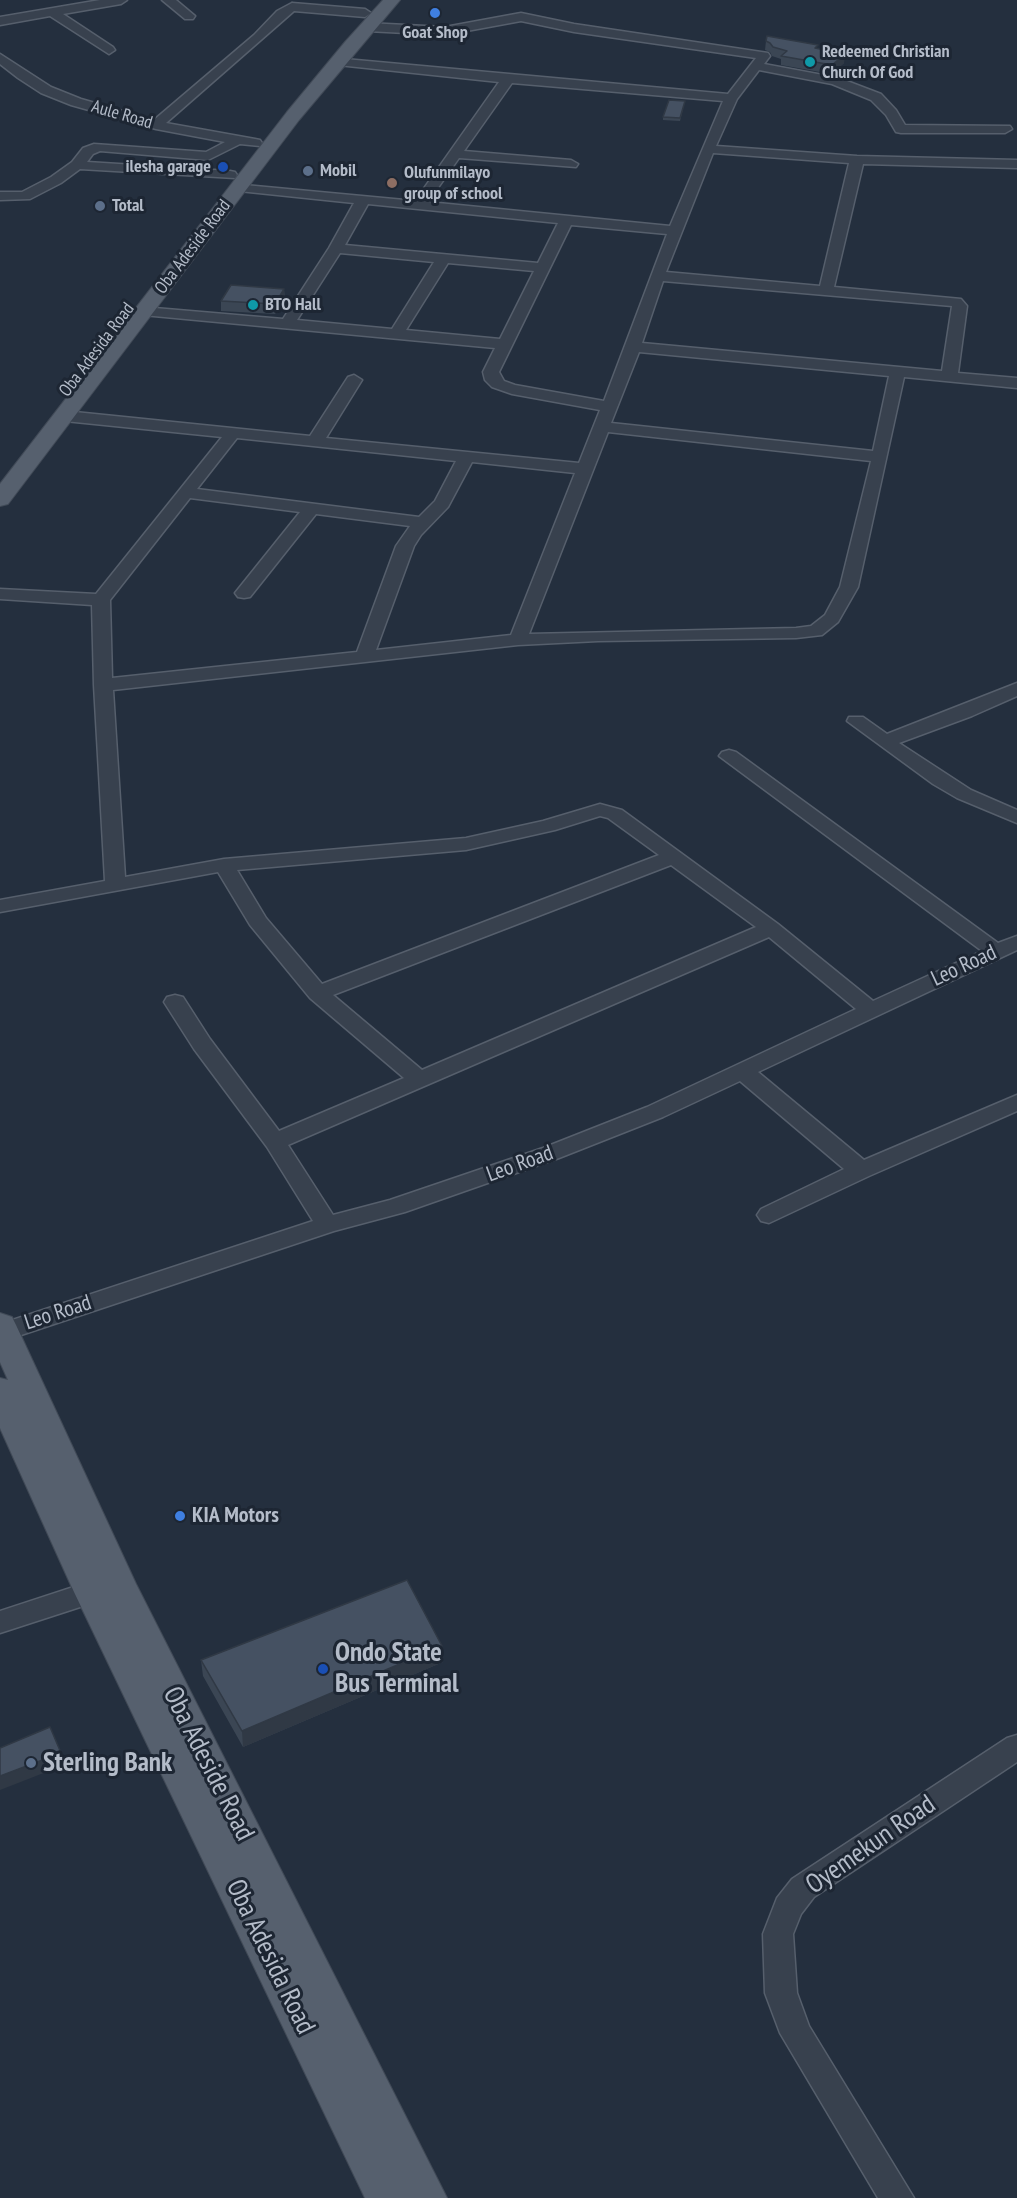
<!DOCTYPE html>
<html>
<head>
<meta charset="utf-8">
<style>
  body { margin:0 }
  canvas { display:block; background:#242f3e }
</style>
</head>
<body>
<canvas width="1017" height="2198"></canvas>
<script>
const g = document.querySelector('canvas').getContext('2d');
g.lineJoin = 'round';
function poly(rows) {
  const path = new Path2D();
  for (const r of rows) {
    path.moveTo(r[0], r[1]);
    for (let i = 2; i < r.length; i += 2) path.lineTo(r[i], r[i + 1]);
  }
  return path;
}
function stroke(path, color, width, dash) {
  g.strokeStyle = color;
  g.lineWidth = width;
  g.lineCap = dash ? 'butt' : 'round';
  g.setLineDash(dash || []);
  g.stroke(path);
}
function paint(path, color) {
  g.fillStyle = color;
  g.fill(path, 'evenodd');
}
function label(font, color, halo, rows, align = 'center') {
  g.font = font + ' "PT Sans Narrow",sans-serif';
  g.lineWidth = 6;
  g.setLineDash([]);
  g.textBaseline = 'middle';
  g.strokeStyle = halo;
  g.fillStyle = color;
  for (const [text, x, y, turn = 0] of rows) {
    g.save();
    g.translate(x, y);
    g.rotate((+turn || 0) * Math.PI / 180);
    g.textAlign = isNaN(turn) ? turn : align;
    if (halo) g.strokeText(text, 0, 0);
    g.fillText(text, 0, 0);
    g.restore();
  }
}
const minor = poly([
  [100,0,127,0,121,4,63,14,113,47,115,50,109,54,50,16,0,25,0,17,100,0],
  [162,0,176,0,195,16,193,19,185,19,162,0],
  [292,3,365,9,371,13,365,17,294,11,166,123,255,139,260,140,262,143,260,146,240,144,208,160,100,151,93,154,87,162,230,171,235,172,237,175,235,178,80,169,61,183,30,199,0,200,0,192,22,192,51,177,72,162,83,148,94,144,206,152,225,142,156,129,71,105,41,93,18,78,0,64,0,54,51,87,81,99,154,120,254,35,277,11,292,3],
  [521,13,574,24,768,53,770,56,764,64,839,78,881,94,896,110,905,125,1010,126,1012,129,1005,133,901,133,896,132,886,115,871,100,832,84,759,70,737,99,716,146,857,156,1017,160,1017,168,863,164,834,287,961,299,967,306,958,373,1017,378,1017,388,904,377,858,587,838,622,822,635,796,638,598,641,518,645,113,690,125,877,224,859,466,838,543,821,600,804,622,810,778,924,873,1001,982,951,719,756,722,752,729,750,736,752,998,943,1017,936,1017,950,758,1072,864,1160,1017,1095,1017,1111,869,1176,769,1223,761,1221,757,1215,761,1209,844,1169,740,1081,663,1117,559,1158,405,1212,334,1231,0,1342,0,1324,313,1221,267,1147,194,1049,164,1002,167,997,175,995,183,997,210,1039,279,1131,404,1078,310,998,250,925,218,872,0,912,0,900,105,881,94,685,92,605,0,599,0,589,96,594,222,437,65,421,57,416,65,411,310,436,348,377,354,375,362,380,326,438,579,463,600,410,512,394,492,387,485,380,483,372,495,348,143,315,136,311,143,307,283,319,329,248,354,203,239,191,232,187,234,184,415,201,499,82,338,65,334,64,332,61,334,58,728,94,756,58,574,32,521,21,445,35,367,31,361,27,367,23,445,27,521,13],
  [512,83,723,101,670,226,428,202,459,158,576,167,578,164,571,160,464,151,512,83],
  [713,153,849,163,820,286,666,272,713,153],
  [368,204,558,223,538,263,345,245,368,204],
  [571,225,667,234,604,401,515,385,504,381,499,372,571,225],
  [340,253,434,262,392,329,297,320,340,253],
  [448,263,534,271,500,339,406,330,448,263],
  [663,281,952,306,942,371,642,343,663,281],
  [639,352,889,376,873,451,611,423,639,352],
  [608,432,871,461,840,587,825,615,811,626,796,628,529,634,608,432],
  [237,438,456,461,435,501,419,517,197,489,237,438],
  [472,462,575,473,511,635,376,650,414,546,421,535,448,507,472,462],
  [190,498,300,512,235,593,238,597,244,598,250,597,316,514,410,526,396,546,357,652,112,678,110,600,190,498],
  [600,816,608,818,659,855,322,984,266,918,237,870,466,850,555,830,600,816],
  [671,865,756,927,422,1070,333,995,671,865],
  [769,937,856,1009,647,1107,543,1148,390,1200,333,1215,288,1145,769,937],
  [1017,683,1017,696,972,716,899,743,971,790,1017,810,1017,823,957,798,933,784,847,721,849,717,863,717,887,734,1017,683],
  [104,1577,114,1580,118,1588,114,1596,0,1633,0,1611,104,1577],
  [1017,1735,1017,1762,814,1897,801,1914,793,1934,797,1993,809,2026,914,2198,878,2198,780,2033,765,1993,763,1934,777,1898,792,1879,1007,1738,1017,1735]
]);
const major = poly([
  [383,0,400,0,299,120,8,504,0,506,0,484,287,112,345,42,383,0],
  [0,1313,12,1317,16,1325,136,1584,447,2198,365,2198,74,1592,0,1428,0,1378,8,1380,0,1362,0,1313]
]);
const wall = poly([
  [766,41,817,48,844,63,831,74,781,65,781,59,772,56,770,52,765,50],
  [685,101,680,121,663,120,663,117],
  [284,289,285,299,275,314,221,311,221,301],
  [442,1646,443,1662,243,1747,203,1676,201,1660]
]);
const shadedWall = poly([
  [845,54,844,63,831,74,832,65],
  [284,289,285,299,275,314,275,304],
  [442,1646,443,1662,243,1747,242,1731],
  [61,1753,64,1765,0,1790,0,1776]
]);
const building = poly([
  [767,36,818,45,815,48,845,54,832,65,781,56,787,51,773,47,770,43,766,41,767,36],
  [669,100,685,101,680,118,663,117,669,100],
  [231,285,284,289,275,304,221,301,231,285],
  [407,1580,442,1646,242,1731,201,1660,407,1580],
  [50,1727,61,1753,0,1776,0,1748,50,1727]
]);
const markers = [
  [435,13,6,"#3f7fe0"],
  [810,62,6,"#0f9aa8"],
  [223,167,6,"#1a4fb4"],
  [308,171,6,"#5c6f8a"],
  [392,183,6,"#8d6e63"],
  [100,206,6,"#5c6f8a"],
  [253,305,6,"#0f9aa8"],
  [180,1516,6,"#3f7fe0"],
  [323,1669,6,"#1a4fb4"],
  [31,1763,6,"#5c6f8a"]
];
const farPoinames = [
  ["Goat Shop",435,33,"center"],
  ["Redeemed Christian",822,52],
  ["Church Of God",822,73],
  ["ilesha garage",211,167,"right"],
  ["Mobil",320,171],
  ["Olufunmilayo",404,173],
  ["group of school",404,194],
  ["Total",112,206],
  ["BTO Hall",265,305]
];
const farStreetnames = [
  ["Aule Road",122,115,16],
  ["Oba Adeside Road",193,247,-53],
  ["Oba Adesida Road",97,350,-53]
];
const streetNames = [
  ["Leo Road",964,966,-25],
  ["Leo Road",520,1164,-20],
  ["Leo Road",58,1313,-18]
];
const poiNames = [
  ["KIA Motors",192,1516]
];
const nearPoinames = [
  ["Ondo State",335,1653],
  ["Bus Terminal",335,1684],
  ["Sterling Bank",43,1763]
];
const nearStreetnames = [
  ["Oba Adeside Road",208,1764,63],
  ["Oyemekun Road",871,1845,-35],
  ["Oba Adesida Road",270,1957,64]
];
stroke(minor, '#565f6c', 3);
stroke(major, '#414a57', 2);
paint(minor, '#38414e');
paint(major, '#56606e');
paint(wall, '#3b4654');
paint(shadedWall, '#303945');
paint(building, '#455162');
stroke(building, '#303945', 1.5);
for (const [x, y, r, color] of markers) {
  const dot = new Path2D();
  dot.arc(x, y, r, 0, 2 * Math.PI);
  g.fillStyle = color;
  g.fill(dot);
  stroke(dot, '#1d2633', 2);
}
label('bold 18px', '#b4bcc9', '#1d2633', farPoinames, 'left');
label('18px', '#b4bcc9', '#1d2633', farStreetnames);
label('22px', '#b4bcc9', '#1d2633', streetNames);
label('bold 22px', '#b4bcc9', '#1d2633', poiNames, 'left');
label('bold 27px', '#b4bcc9', '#1d2633', nearPoinames, 'left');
label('27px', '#b4bcc9', '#1d2633', nearStreetnames);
</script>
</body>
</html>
